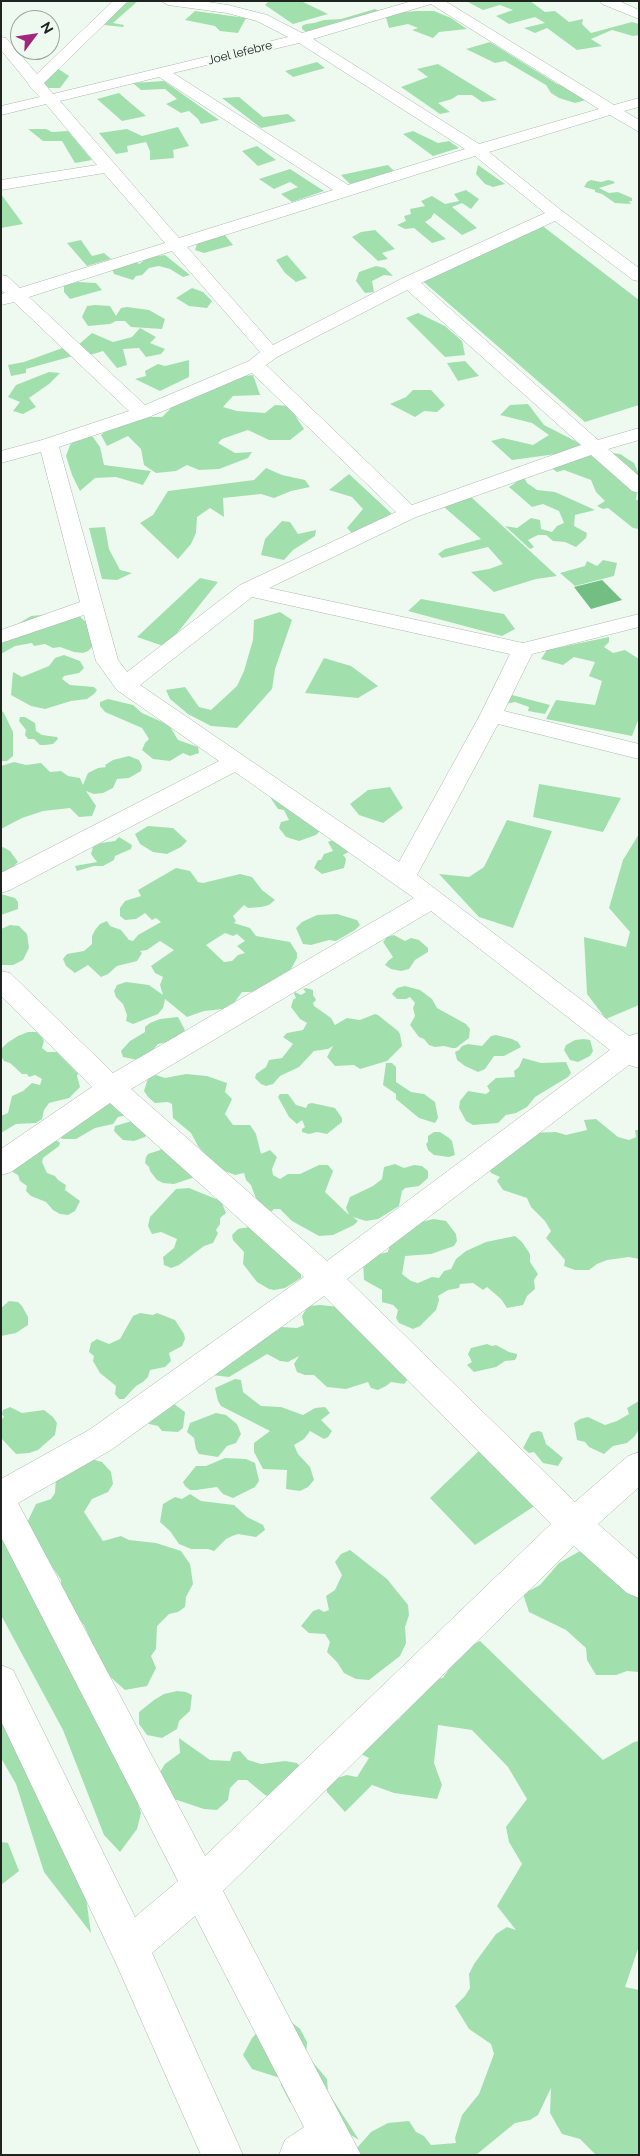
<!DOCTYPE html>
<html>
<head>
<meta charset="utf-8">
<style>
  body { margin:0 }
  #map { position:relative; width:640px; height:2156px; overflow:hidden; background:#eefaf0; font-family:Raleway,sans-serif }
  canvas { display:block }
  .frame { position:absolute; inset:0; border:2px solid #202421; pointer-events:none }
  .north { position:absolute; left:10px; top:10px; width:50px; height:50px; box-sizing:border-box; background:#eefaf0; border:1px solid #9ca49d; border-radius:50%; rotate:59deg; font-size:14px; font-weight:700; line-height:20px; text-align:center; color:#202421 }
  .north::after { content:''; display:block; margin:auto; width:18px; height:22px; background:#a1267c; clip-path:polygon(50% 0,100% 100%,50% 72%,0 100%) }
</style>
</head>
<body>
<div id="map">
<canvas width="640" height="2156"></canvas>
<div class="frame"></div>
<div class="north">N</div>
</div>
<script>
const g = document.querySelector('canvas').getContext('2d');
g.lineJoin = 'round';
function paint(path, color) {
  g.fillStyle = color;
  g.fill(path, 'evenodd');
}
function poly(rows) {
  const path = new Path2D();
  for (const r of rows) {
    path.moveTo(r[0], r[1]);
    for (let i = 2; i < r.length; i += 2) path.lineTo(r[i], r[i + 1]);
  }
  return path;
}
function stroke(path, color, width, dash) {
  g.strokeStyle = color;
  g.lineWidth = width;
  g.lineCap = dash ? 'butt' : 'round';
  g.setLineDash(dash || []);
  g.stroke(path);
}
function label(font, color, halo, rows, align = 'center') {
  g.font = font + ' Raleway,sans-serif';
  g.lineWidth = 5;
  g.setLineDash([]);
  g.textBaseline = 'middle';
  g.strokeStyle = halo;
  g.fillStyle = color;
  for (const [text, x, y, turn = 0] of rows) {
    g.save();
    g.translate(x, y);
    g.rotate((+turn || 0) * Math.PI / 180);
    g.textAlign = isNaN(turn) ? turn : align;
    if (halo) g.strokeText(text, 0, 0);
    g.fillText(text, 0, 0);
    g.restore();
  }
}
const green = poly([
  [126,1,138,1,113,23,124,25,123,27,104,25],
  [269,1,301,1,328,14,293,24,265,5],
  [466,1,530,1,545,12,555,11,569,22,583,19,582,24,591,33,632,22,639,24,639,35,633,36,612,30,591,39,602,46,577,50,547,28,535,33,524,28,545,23,535,17,509,24,496,16,513,10,500,5,483,10],
  [375,9,381,12,345,20,306,32,302,29,302,26,306,24,314,23,324,20,341,19],
  [195,11,246,18,238,33,220,31,215,26,185,20],
  [417,11,434,11,451,18,467,29,439,32,433,38,412,30,418,28,408,24,389,28,385,14],
  [490,42,557,84,568,87,590,99,575,103,559,98,551,93,546,85,505,61,495,63,466,49],
  [317,62,325,68,293,77,285,71],
  [438,64,497,100,482,102,472,95,458,95,452,99,438,103,450,112,440,114,401,87,428,77,417,69],
  [57,68,69,76,60,88,46,88,41,85],
  [164,81,219,120,201,124,198,119,189,111,181,113,166,104,177,99,165,89,141,90,133,83],
  [119,93,127,100,146,116,122,121,97,99],
  [239,97,263,117,288,114,296,121,261,128,222,98],
  [178,127,189,146,173,150,174,158,150,160,150,151,146,142,127,146,128,152,116,154,99,133,127,129,142,136],
  [28,129,46,129,52,132,68,131,92,160,75,163,62,141,43,141],
  [413,131,438,143,449,141,459,148,433,156,403,134],
  [257,146,276,160,258,166,242,151],
  [388,165,394,171,350,184,341,175],
  [478,165,505,184,493,187,485,184,476,174],
  [290,169,324,191,292,202,281,194,298,187,290,182,274,189,259,179],
  [591,180,601,182,608,180,613,181,615,183,599,188,609,193,618,192,632,198,632,201,629,201,631,204,615,203,602,194,595,192,595,190,584,187,587,182],
  [466,190,479,199,471,209,462,203,452,207,477,228,462,235,434,213,431,218,425,222,446,239,432,243,414,228,405,229,397,225,406,221,404,216,411,214,410,209,425,206,421,201,432,196,445,204,459,201,454,194],
  [1,194,23,224,1,228],
  [540,224,639,300,639,405,585,422,418,277],
  [375,230,395,249,382,253,388,259,378,261,352,237,361,232],
  [225,235,233,245,204,253,195,250,198,241],
  [81,240,92,256,104,253,111,259,87,266,67,243],
  [165,255,190,275,183,277,170,269,159,266,149,268,142,275,136,276,133,280,114,274,110,263,136,261,139,264,149,257],
  [287,255,307,278,296,282,285,273,276,260],
  [376,266,385,268,393,276,384,275,372,281,374,292,365,293,356,281,359,272],
  [78,282,96,283,102,290,70,299,64,292,64,285],
  [192,288,203,292,212,301,207,308,189,306,176,298],
  [95,305,110,306,116,316,121,308,127,307,149,310,165,319,162,329,131,327,125,321,116,321,110,324,88,326,82,317,87,306],
  [418,313,445,326,462,341,465,355,445,357,406,318],
  [140,328,156,337,150,343,165,349,161,354,146,357,139,348,123,349,127,365,117,368,103,351,90,355,77,346,92,333,113,342,132,337],
  [65,347,73,356,26,369,26,373,11,376,8,365,24,362],
  [189,360,189,377,160,391,135,379,146,376,145,371,158,364,165,366],
  [465,361,479,376,458,381,447,363],
  [49,372,60,373,49,384,29,398,36,407,23,414,13,411,20,402,8,397,16,385],
  [253,375,260,395,233,396,223,407,237,411,265,413,275,405,289,406,304,429,290,440,269,440,248,430,222,439,218,443,235,453,252,452,248,458,219,469,199,470,187,465,176,471,156,473,144,465,141,449,128,436,107,446,101,435,112,425,141,417,162,417,172,407,220,379],
  [413,390,431,390,445,405,437,412,424,411,415,417,390,404,406,397],
  [528,404,544,425,583,445,575,449,556,454,512,460,491,441,503,438,533,445,549,435,532,423,500,415,510,405],
  [83,432,93,437,100,447,104,465,151,471,143,485,116,477,95,478,80,491,72,475,66,456,70,445],
  [581,449,620,454,634,463,639,474,636,500,639,500,639,529,633,528,608,508,603,509,597,506,605,501,596,492,591,480,564,470,557,472,548,466],
  [266,468,282,475,305,480,310,487,291,491,274,498,261,494,223,498,224,517,210,508,197,517,196,533,191,544,178,559,140,523,153,515,168,491,254,480],
  [349,474,392,514,352,533,347,528,363,509,352,497,329,490],
  [524,477,527,483,537,490,555,492,595,510,575,515,574,526,587,533,586,538,576,547,565,542,553,541,546,535,538,535,528,540,534,547,530,549,505,526,517,528,531,518,540,520,541,529,552,532,557,526,564,523,559,511,543,504,532,507,509,487],
  [470,496,557,576,536,579,494,592,471,572,489,569,503,564,488,547,442,558,438,554,445,549,481,539,444,507],
  [282,521,290,522,298,534,316,530,315,536,293,550,284,560,261,555,265,539],
  [105,527,109,549,120,570,132,573,117,580,102,579,89,528],
  [603,560,617,563,614,576,575,586,560,573,585,566,587,561,597,566],
  [200,578,218,582,166,647,137,637],
  [421,599,504,614,515,629,502,636,408,611],
  [75,612,90,626,94,645,88,651,83,653,74,652,60,647,53,648,45,644,34,646,32,643,15,646,1,654,1,634,31,616],
  [280,612,292,620,275,669,272,689,237,728,211,726,188,714,170,699,166,690,185,687,199,707,211,710,237,686,244,671,253,640,254,620],
  [609,637,609,642,604,647,613,653,625,650,639,659,639,718,632,736,546,719,556,700,595,705,602,681,589,676,595,662,574,657,563,665,541,659,547,650],
  [64,655,80,661,84,668,79,673,64,676,62,679,70,685,94,687,97,690,94,694,87,699,71,701,45,709,31,706,11,695,13,672,22,677,49,666,55,658],
  [324,658,351,666,378,686,358,698,305,693],
  [512,695,550,705,545,714,528,711,529,707,515,702,501,705],
  [108,699,133,705,142,713,169,725,178,740,198,747,199,753,190,756,183,753,170,761,153,759,142,750,145,743,149,739,142,728,105,712,100,706,100,702],
  [1,710,4,713,13,732,13,756,7,761,1,761],
  [20,717,25,717,35,723,36,731,42,735,57,737,58,739,53,744,45,745,40,745,34,739,28,739,25,735,26,730,19,721],
  [129,756,139,760,142,766,141,771,129,778,117,779,113,788,103,793,94,794,86,791,96,806,92,816,79,817,70,808,43,811,22,818,1,829,1,766,14,762,26,765,41,763,50,772,61,771,68,776,80,778,83,785,88,773,98,768,106,767,105,765,113,760],
  [539,784,621,798,603,832,533,817],
  [390,787,403,808,383,823,359,815,350,804,368,790],
  [270,797,320,831,316,835,299,841,286,837,279,828,281,822,289,820,284,810,278,809],
  [507,820,552,831,513,928,479,917,439,874,469,877,484,867],
  [148,826,173,828,187,841,181,847,167,854,153,852,140,844,135,834],
  [639,834,639,1005,606,1019,587,994,584,937,626,947,630,932,609,908,623,860],
  [119,837,132,845,131,849,115,856,114,860,103,866,94,866,77,871,75,866,97,862,91,854,93,847,101,843,115,841],
  [333,840,350,851,343,855,346,859,344,868,322,874,314,868,318,860,321,860,324,854,333,851,328,842],
  [3,847,10,851,18,862,8,872,1,872,1,848],
  [176,868,190,871,198,882,203,883,240,874,252,877,262,890,275,900,269,905,261,907,248,908,244,905,233,916,236,921,234,923,250,928,256,936,290,942,297,953,297,958,290,971,259,992,242,992,234,1003,223,1009,204,1011,187,1017,165,999,163,1008,158,1014,133,1024,126,1021,127,1015,123,1004,116,997,114,991,117,985,126,982,149,985,163,995,160,985,163,977,155,973,151,966,174,950,160,941,147,950,140,951,142,953,137,961,117,966,108,974,101,977,88,965,75,973,66,966,63,959,67,954,84,951,92,944,92,936,95,930,100,924,107,921,110,926,121,930,129,940,133,941,138,935,161,922,156,918,152,920,145,913,136,919,125,920,120,916,120,908,125,901,141,896,138,890],
  [225,933,233,936,237,934,245,941,237,946,245,953,238,955,232,961,224,962,206,945],
  [1,894,15,898,18,902,18,909,1,915],
  [337,914,357,920,360,925,355,930,336,941,329,940,311,945,303,944,296,928,302,922,317,915],
  [10,925,19,926,27,934,29,948,23,960,13,965,1,965,1,929],
  [394,935,405,941,411,938,419,940,428,948,428,952,415,960,409,969,401,971,391,969,385,965,388,961,393,957,383,942,387,937],
  [405,986,420,990,432,999,437,1008,466,1024,470,1029,469,1038,456,1048,452,1048,444,1046,435,1047,429,1045,424,1039,419,1037,410,1025,415,1016,413,1008,415,1003,410,997,406,999,397,999,392,994,397,988],
  [306,988,313,990,313,995,316,1000,313,1003,314,1006,331,1018,335,1025,347,1018,360,1020,375,1014,378,1015,398,1031,400,1034,402,1046,387,1061,360,1069,354,1065,335,1066,327,1057,333,1046,328,1049,314,1051,299,1067,280,1076,273,1084,266,1086,261,1084,255,1078,256,1074,266,1067,269,1060,282,1058,293,1044,283,1037,287,1033,303,1030,307,1023,300,1019,291,1007,293,1000,296,998,294,994,295,992,301,995,306,992,303,989],
  [178,1017,185,1030,179,1039,158,1044,143,1061,123,1057,121,1051,130,1041,145,1032,145,1027,150,1023,160,1019],
  [28,1032,39,1032,44,1041,42,1048,47,1052,63,1052,80,1068,77,1076,80,1087,69,1098,49,1103,44,1110,42,1119,36,1123,16,1124,1,1133,1,1116,8,1113,12,1096,23,1091,32,1083,40,1085,42,1079,35,1075,29,1077,27,1074,22,1074,10,1063,4,1061,1,1056,1,1049,7,1043,18,1036],
  [496,1035,512,1039,518,1042,521,1047,504,1056,494,1056,485,1069,478,1072,465,1066,457,1060,455,1052,459,1050,462,1046,468,1044,482,1046,491,1036],
  [584,1039,590,1040,592,1047,593,1051,590,1056,578,1062,570,1060,564,1050,566,1045,575,1040],
  [523,1058,541,1063,566,1062,571,1073,568,1077,535,1097,527,1107,516,1113,506,1115,498,1123,473,1125,466,1121,459,1108,460,1101,468,1091,486,1094,490,1091,487,1086,496,1078,515,1077,514,1071,519,1067],
  [386,1063,392,1063,396,1067,396,1082,411,1092,424,1094,435,1102,438,1118,435,1123,419,1118,396,1099,396,1094,383,1085],
  [186,1074,207,1076,227,1083,225,1092,232,1099,225,1114,233,1125,250,1125,256,1134,261,1154,270,1150,277,1157,272,1169,273,1175,280,1179,288,1174,300,1174,319,1165,328,1165,333,1171,325,1192,349,1215,346,1208,350,1197,373,1186,382,1179,384,1167,395,1164,404,1168,414,1165,422,1166,428,1171,428,1178,419,1186,405,1188,402,1191,399,1206,378,1219,366,1221,353,1217,358,1221,354,1225,333,1235,319,1236,292,1221,280,1209,274,1209,269,1214,259,1207,251,1185,246,1180,244,1173,235,1175,217,1168,198,1146,191,1133,173,1118,172,1104,168,1102,155,1103,148,1097,144,1091,148,1078,156,1075,165,1078],
  [98,1094,127,1115,118,1117,113,1124,95,1128,76,1139,63,1139,58,1137],
  [280,1094,288,1094,296,1105,306,1108,308,1104,312,1103,335,1108,342,1118,342,1122,327,1134,317,1132,309,1134,302,1132,302,1129,305,1127,302,1120,297,1124,289,1117,278,1097],
  [596,1119,618,1137,629,1140,636,1137,635,1130,639,1130,639,1259,629,1257,607,1260,597,1264,589,1270,575,1270,564,1266,565,1260,546,1238,551,1231,545,1221,531,1207,527,1198,503,1190,497,1181,500,1177,491,1173,488,1165,529,1133,556,1132,566,1135,587,1130,584,1120],
  [135,1120,149,1131,145,1137,134,1141,123,1140,114,1131,115,1126],
  [434,1132,440,1132,449,1138,452,1141,455,1155,449,1157,434,1155,428,1150,426,1144,428,1142,428,1136],
  [55,1139,60,1143,59,1146,43,1158,42,1162,47,1173,55,1176,58,1180,66,1185,65,1190,80,1201,75,1211,68,1215,60,1214,53,1210,46,1202,31,1196,26,1191,27,1186,20,1181,18,1175,9,1170],
  [164,1146,195,1177,174,1184,163,1183,157,1180,150,1171,149,1167,145,1163,146,1157,148,1154,160,1150],
  [189,1188,221,1201,226,1213,220,1218,220,1224,216,1230,218,1233,213,1243,204,1246,179,1265,171,1268,164,1265,163,1257,174,1248,177,1239,161,1232,152,1234,148,1226,150,1217,176,1189],
  [434,1219,446,1221,456,1234,457,1241,454,1246,431,1254,405,1256,402,1274,411,1281,418,1283,432,1277,439,1278,444,1271,451,1269,456,1259,466,1251,486,1242,515,1236,522,1242,530,1254,530,1262,538,1274,534,1280,535,1289,527,1296,523,1305,507,1308,501,1299,487,1287,483,1290,473,1283,460,1284,459,1288,448,1290,438,1296,439,1300,436,1310,420,1326,413,1329,399,1323,396,1318,398,1310,393,1305,382,1302,382,1290,364,1280,363,1261,372,1256,388,1252,389,1248,385,1244,416,1223],
  [249,1227,301,1264,301,1278,285,1288,274,1290,269,1289,257,1282,243,1264,244,1252,233,1240,232,1235,238,1229],
  [9,1301,18,1302,22,1306,28,1317,28,1325,16,1333,1,1336,1,1308],
  [320,1305,349,1308,412,1374,404,1384,391,1382,386,1386,378,1390,371,1388,368,1382,346,1389,327,1387,314,1375,305,1375,297,1372,294,1364,299,1356,288,1362,280,1361,267,1354,229,1377,203,1374,194,1364,207,1345,214,1342,268,1330,277,1331,281,1327,297,1328,304,1325,302,1316,308,1306],
  [140,1313,153,1315,157,1313,175,1320,184,1334,185,1339,182,1346,169,1353,171,1361,165,1367,150,1370,148,1377,143,1382,136,1386,124,1399,119,1399,115,1394,116,1386,100,1373,93,1361,94,1356,89,1352,91,1343,97,1339,109,1344,120,1339,133,1316],
  [487,1344,492,1346,496,1345,509,1352,517,1354,517,1356,515,1360,505,1361,496,1367,474,1372,467,1365,472,1362,468,1354,471,1348],
  [235,1379,241,1380,243,1392,261,1406,281,1407,303,1415,315,1408,325,1407,330,1413,321,1420,332,1431,328,1437,324,1439,310,1431,304,1439,294,1445,298,1454,310,1467,314,1480,308,1487,300,1491,286,1489,287,1470,263,1469,254,1452,254,1443,270,1431,221,1406,218,1401,215,1388],
  [170,1401,185,1412,183,1428,178,1432,162,1431,158,1426,149,1424,146,1419],
  [639,1401,639,1429,635,1436,627,1443,613,1446,604,1454,589,1447,585,1442,577,1440,574,1423,580,1419,588,1417,605,1425,617,1421,629,1414,627,1408],
  [10,1407,22,1413,44,1410,53,1417,57,1423,55,1435,38,1450,29,1453,16,1454,1,1438,1,1420,4,1417,2,1414,3,1410],
  [216,1413,226,1415,237,1424,241,1434,236,1443,227,1446,218,1457,199,1454,196,1449,194,1438,187,1432,190,1423],
  [538,1431,542,1432,546,1444,563,1458,558,1466,543,1463,534,1452,529,1453,523,1448,531,1433],
  [482,1448,539,1503,475,1545,430,1498],
  [88,1458,102,1462,111,1472,113,1484,108,1492,92,1499,84,1512,103,1541,121,1536,129,1540,156,1543,181,1551,190,1564,193,1584,186,1597,185,1607,178,1612,169,1614,157,1626,156,1649,151,1656,156,1668,147,1686,125,1690,107,1674,98,1658,84,1625,75,1617,61,1599,61,1580,25,1527,36,1504,51,1499,55,1493,56,1477],
  [225,1458,246,1459,255,1463,259,1481,255,1487,233,1498,223,1494,217,1487,196,1490,190,1490,185,1486,183,1482,196,1466,206,1466],
  [190,1494,201,1501,234,1505,247,1517,263,1525,265,1530,256,1537,238,1534,232,1536,226,1539,214,1551,208,1549,191,1549,179,1544,170,1531,160,1522,163,1504,175,1497,182,1499],
  [1,1533,127,1768,141,1813,137,1829,120,1852,104,1835,63,1730,1,1615],
  [350,1550,387,1579,408,1605,409,1615,405,1627,406,1643,400,1656,369,1680,356,1679,344,1673,337,1662,327,1652,330,1642,325,1634,309,1633,301,1626,313,1611,319,1609,324,1612,329,1610,326,1596,335,1590,342,1575,335,1562,341,1554],
  [580,1551,597,1559,602,1572,639,1595,639,1672,627,1671,616,1675,596,1675,587,1660,586,1648,566,1630,529,1612,523,1594,540,1585,559,1563],
  [480,1641,603,1760,634,1742,639,1741,639,1946,625,1987,639,1990,639,2155,596,2155,580,2139,562,2134,550,2113,551,2088,538,2115,530,2120,515,2123,476,2155,358,2155,356,2149,371,2132,388,2123,409,2121,416,2132,424,2136,431,2145,456,2143,455,2138,462,2115,479,2094,494,2054,491,2044,469,2029,455,2006,465,1996,470,1988,469,1974,474,1964,496,1934,507,1927,516,1930,497,1906,522,1864,509,1842,506,1827,527,1799,508,1767,472,1730,438,1725,434,1763,442,1785,437,1799,394,1793,372,1785,345,1812,327,1792,326,1781,347,1775,357,1777,369,1758,353,1750,399,1719,431,1679,443,1678,462,1649],
  [1,1681,81,1862,91,1933,44,1872,16,1784,1,1758],
  [177,1691,186,1692,192,1695,190,1711,179,1721,177,1729,162,1738,147,1735,139,1724,139,1712,154,1700,164,1694],
  [179,1738,210,1760,230,1761,233,1752,240,1751,248,1760,261,1764,285,1761,297,1763,302,1769,281,1800,265,1795,247,1780,238,1780,230,1788,228,1800,217,1810,204,1809,171,1798,158,1775,165,1764,180,1753],
  [1,1842,8,1843,19,1871,1,1885],
  [290,2021,300,2029,307,2042,306,2054,327,2079,328,2092,359,2140,305,2108,290,2102,281,2085,280,2078,252,2069,243,2055,252,2038,260,2030]
]);
const water = poly([
  [602,580,622,600,591,609,574,587]
]);
const street = poly([
  [113,1,128,1,44,83,53,94,288,37,257,21,227,13,168,5,161,1,201,1,228,5,267,15,302,33,412,1,445,1,614,105,639,98,639,107,624,111,639,120,639,132,610,115,489,152,562,211,639,268,639,281,633,280,555,221,421,283,598,440,639,428,639,440,608,449,639,476,639,493,632,491,591,455,416,517,269,588,523,643,639,614,639,627,532,654,504,711,639,744,639,759,498,724,417,875,629,1036,639,1033,639,1068,629,1065,347,1279,575,1502,628,1456,639,1452,639,1487,598,1524,639,1560,639,1598,627,1593,574,1546,223,1891,361,2155,279,2155,285,2140,304,2127,195,1916,152,1953,243,2155,201,2155,115,1961,1,1721,1,1665,13,1670,135,1917,178,1881,1,1537,1,1479,89,1430,304,1277,110,1103,11,1172,1,1175,1,1149,92,1087,1,996,1,971,10,973,113,1073,414,898,235,772,10,890,1,893,1,873,219,761,117,690,96,661,84,615,1,643,1,630,80,602,41,452,1,463,1,451,42,440,129,411,14,302,1,305,1,294,5,293,1,290,1,275,7,276,20,288,165,243,104,173,1,190,1,180,97,165,46,104,1,115,1,106,40,97,30,87,28,83,1,50,1,37,6,38,37,74,113,1],
  [431,4,599,109,479,144,313,39,431,4],
  [299,43,465,149,348,185,173,73,299,43],
  [159,77,333,190,179,238,60,101,159,77],
  [475,156,545,213,403,278,273,345,187,247,475,156],
  [172,251,260,352,249,361,145,405,29,297,172,251],
  [407,290,581,445,412,505,266,365,277,357,407,290],
  [252,373,396,512,240,585,127,672,118,660,59,447,149,417,252,373],
  [252,597,510,654,480,715,399,862,140,685,252,597],
  [431,911,610,1050,327,1261,131,1089,431,911],
  [324,1296,551,1524,205,1856,18,1503,111,1450,324,1296],
  [600,1,619,1,639,10,639,19,602,4,600,1]
]);
const farStreetnames = [
  ["Joel lefebre",240,53,-14]
];
paint(green, '#a1e0ad');
paint(water, '#73be83');
stroke(street, '#acb7ae', 1);
paint(street, '#fff');
label('12px', '#202421', '#eefaf0', farStreetnames);
</script>
</body>
</html>
